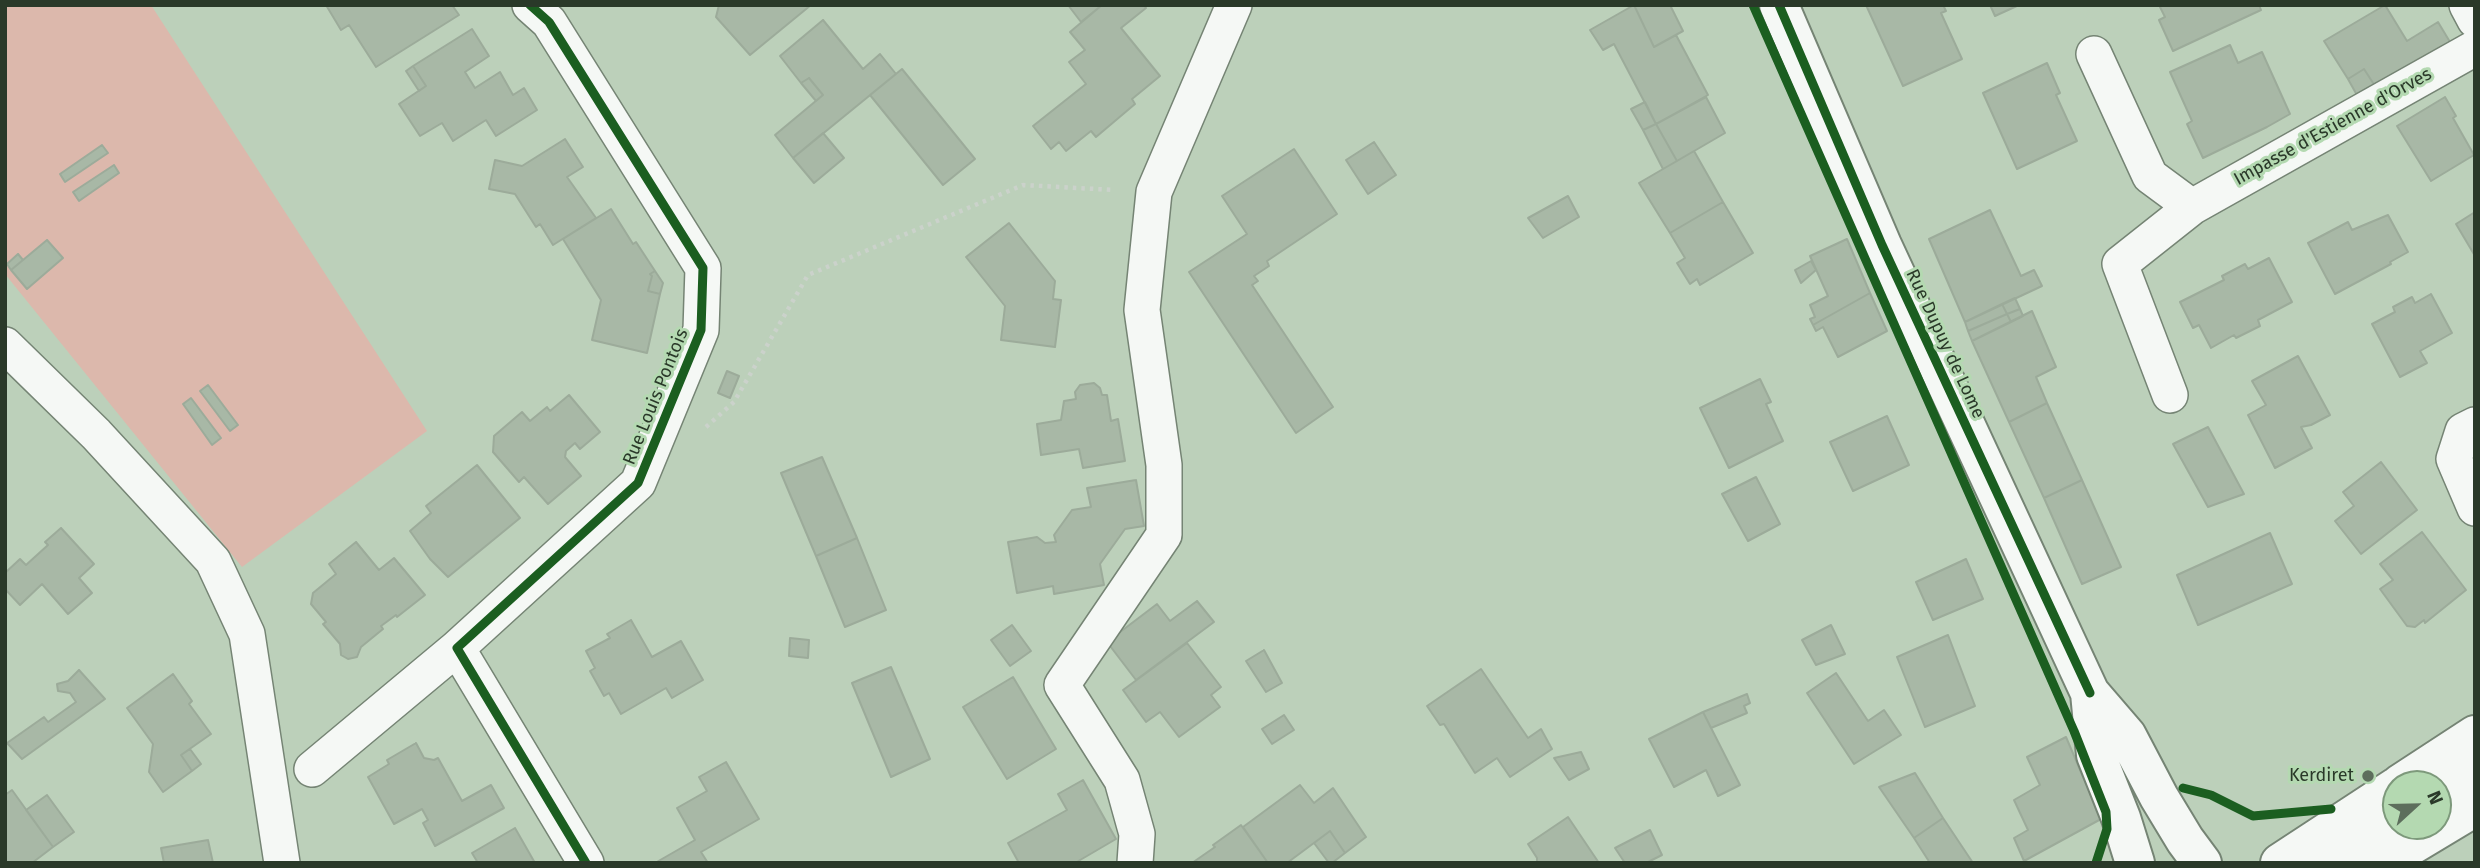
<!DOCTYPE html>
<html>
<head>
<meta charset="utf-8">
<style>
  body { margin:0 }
  #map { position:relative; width:2480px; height:868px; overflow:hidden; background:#bcd0ba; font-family:"Fira Sans",sans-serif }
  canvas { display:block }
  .frame { position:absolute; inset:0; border:7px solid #2a3929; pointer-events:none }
  .north { position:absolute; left:2382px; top:770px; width:70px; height:70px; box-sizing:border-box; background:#b4d9b1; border:2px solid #7d997b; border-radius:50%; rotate:68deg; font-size:19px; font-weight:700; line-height:28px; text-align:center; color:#2a3929 }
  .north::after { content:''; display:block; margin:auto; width:24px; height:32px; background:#5d6e5c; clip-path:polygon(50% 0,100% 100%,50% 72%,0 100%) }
</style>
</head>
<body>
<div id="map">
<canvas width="2480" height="868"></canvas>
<div class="frame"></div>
<div class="north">N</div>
</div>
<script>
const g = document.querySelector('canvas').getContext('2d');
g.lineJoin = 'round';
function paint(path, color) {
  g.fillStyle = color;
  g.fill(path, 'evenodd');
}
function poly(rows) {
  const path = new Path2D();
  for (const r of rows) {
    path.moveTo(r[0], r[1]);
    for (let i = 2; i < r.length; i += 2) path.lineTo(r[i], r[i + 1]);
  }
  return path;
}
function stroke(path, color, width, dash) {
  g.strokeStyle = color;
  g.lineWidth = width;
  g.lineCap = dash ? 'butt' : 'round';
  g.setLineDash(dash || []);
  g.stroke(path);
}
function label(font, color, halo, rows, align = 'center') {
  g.font = font + ' "Fira Sans",sans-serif';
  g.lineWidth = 6;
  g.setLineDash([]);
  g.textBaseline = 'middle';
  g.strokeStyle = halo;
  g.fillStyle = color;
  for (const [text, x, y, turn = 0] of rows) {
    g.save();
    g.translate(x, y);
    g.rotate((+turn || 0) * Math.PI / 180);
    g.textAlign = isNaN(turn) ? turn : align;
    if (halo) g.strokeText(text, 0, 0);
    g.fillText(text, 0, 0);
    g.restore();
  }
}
const green = poly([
  [5,5,151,5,427,431,242,567,5,274]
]);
const building = poly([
  [326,5,452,5,459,15,376,67,349,25,341,30,326,5],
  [719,5,811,5,750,55,716,17,719,5],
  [1068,5,1102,5,1081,22,1068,5],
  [1102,5,1144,5,1146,8,1121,28,1160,76,1132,99,1135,104,1096,137,1091,131,1066,151,1059,142,1051,149,1033,126,1086,84,1069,62,1085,50,1070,32,1102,5],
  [1634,5,1670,5,1683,31,1654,47,1634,5],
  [1634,5,1654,47,1676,35,1708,95,1656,124,1614,44,1603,50,1590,30,1634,5],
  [1866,5,1943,5,1946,11,1941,13,1962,59,1903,86,1866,5],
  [1990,5,2019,5,1995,16,1990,5],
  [2159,5,2259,5,2261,10,2173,51,2159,20,2165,17,2159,5],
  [2385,5,2407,41,2438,22,2450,42,2375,86,2364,69,2348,79,2324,41,2385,5],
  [823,20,863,69,880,54,896,74,793,158,775,135,823,95,809,78,801,83,780,56,823,20],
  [472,29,489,56,465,72,475,88,500,72,513,95,524,88,537,110,496,136,486,120,453,141,442,123,420,136,399,104,426,86,413,66,472,29],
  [2230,45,2238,63,2262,52,2290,114,2267,127,2203,158,2187,124,2192,121,2170,72,2230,45],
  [2047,63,2060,93,2056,95,2077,141,2017,169,1983,93,2047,63],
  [413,66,426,86,419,91,406,71,413,66],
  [902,69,975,159,943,185,870,95,902,69],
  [2364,69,2375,86,2358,97,2348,79,2364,69],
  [809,78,823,95,816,101,801,83,809,78],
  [1706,97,1725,133,1677,161,1656,124,1706,97],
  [2445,97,2456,116,2453,118,2474,155,2431,181,2397,126,2445,97],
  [1645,102,1656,124,1643,130,1631,109,1645,102],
  [1656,124,1677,161,1663,169,1643,130,1656,124],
  [823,133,844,158,814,183,793,158,823,133],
  [565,139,583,167,567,177,596,218,553,245,540,224,536,227,515,194,489,189,495,160,522,166,565,139],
  [1374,142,1396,175,1368,194,1346,160,1374,142],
  [102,145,108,153,65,182,60,174,102,145],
  [1294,149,1337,214,1267,261,1269,266,1254,276,1258,281,1252,285,1333,407,1296,433,1189,272,1247,234,1222,196,1294,149],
  [1694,151,1723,202,1670,233,1639,183,1694,151],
  [114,165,119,173,79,201,73,192,114,165],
  [1568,196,1579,217,1543,238,1528,218,1568,196],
  [1723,202,1753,253,1700,285,1697,279,1690,284,1677,263,1685,258,1670,233,1723,202],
  [611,209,633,244,636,242,655,271,650,274,652,276,648,291,660,294,647,353,592,340,601,300,563,239,611,209],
  [1990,210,2021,276,2034,270,2042,286,1965,322,1929,239,1990,210],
  [2475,212,2475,256,2456,224,2475,212],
  [2388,215,2408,252,2390,262,2391,264,2335,294,2308,243,2348,222,2352,230,2388,215],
  [1009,223,1055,281,1053,299,1061,300,1055,347,1001,340,1005,306,966,257,1009,223],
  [1847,239,1870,293,1813,325,1810,319,1815,317,1810,305,1828,296,1810,256,1847,239],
  [47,240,63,258,27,289,11,270,47,240],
  [18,254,23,260,11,270,7,264,18,254],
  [2269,258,2292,302,2258,320,2260,326,2236,338,2234,335,2211,348,2199,325,2193,328,2180,302,2224,280,2222,276,2245,264,2248,269,2269,258],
  [1811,261,1816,270,1801,283,1795,270,1811,261],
  [655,271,663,283,660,294,648,291,652,276,650,274,655,271],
  [1870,293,1887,331,1838,357,1823,327,1816,331,1813,325,1870,293],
  [2431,294,2452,333,2420,351,2427,363,2400,377,2372,324,2395,312,2393,307,2412,297,2415,303,2431,294],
  [2015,298,2020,309,2007,314,2002,304,2015,298],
  [2002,304,2007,314,1968,331,1965,322,2002,304],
  [2020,309,2023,316,2011,322,2007,314,2020,309],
  [2032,311,2056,367,2036,377,2047,403,2009,422,1972,341,2032,311],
  [2007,314,2011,322,1972,341,1968,331,2007,314],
  [2298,356,2330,415,2311,425,2301,427,2312,448,2275,468,2248,415,2266,405,2252,381,2298,356],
  [727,371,739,376,730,398,718,393,727,371],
  [1760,379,1771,402,1766,404,1783,441,1729,468,1700,408,1760,379],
  [1094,383,1100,388,1102,395,1107,395,1111,421,1118,419,1125,461,1083,468,1079,449,1041,455,1037,424,1061,420,1064,401,1076,399,1075,392,1080,385,1094,383],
  [208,385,238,425,230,431,200,391,208,385],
  [569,395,600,432,580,449,575,443,566,451,565,457,581,476,548,504,524,477,519,482,493,452,494,436,522,412,530,421,547,407,550,411,569,395],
  [191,398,221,438,212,445,183,404,191,398],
  [2047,403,2082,480,2044,498,2009,422,2047,403],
  [1887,416,1909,465,1853,491,1830,442,1887,416],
  [2208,427,2244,494,2208,507,2173,444,2208,427],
  [822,457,857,538,816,556,781,473,822,457],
  [2381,462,2417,510,2361,554,2335,521,2354,506,2343,492,2381,462],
  [477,465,520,518,448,577,430,559,410,531,431,513,426,506,477,465],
  [1756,477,1780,524,1748,541,1722,494,1756,477],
  [1136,480,1144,526,1125,529,1100,564,1104,585,1054,594,1053,586,1017,593,1008,542,1037,537,1045,543,1056,542,1054,535,1072,510,1091,507,1087,488,1136,480],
  [2082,480,2121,567,2082,584,2044,498,2082,480],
  [61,528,94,564,79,578,92,593,68,614,42,584,20,605,5,589,5,573,20,559,26,565,48,545,45,542,61,528],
  [2422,532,2466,590,2425,623,2424,620,2415,627,2407,626,2380,589,2393,580,2380,564,2422,532],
  [2270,533,2292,584,2198,625,2177,575,2270,533],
  [857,538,886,610,845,627,816,556,857,538],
  [356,542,379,570,394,558,425,595,397,617,396,615,381,626,383,629,361,647,357,657,348,659,341,655,340,644,323,624,326,622,311,604,313,593,336,574,329,564,356,542],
  [1966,559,1983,599,1933,620,1916,582,1966,559],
  [1197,601,1214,622,1136,680,1107,642,1157,604,1170,621,1197,601],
  [631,620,652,657,681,641,703,680,672,698,666,688,621,714,609,693,604,696,590,671,595,668,586,651,610,638,607,634,631,620],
  [1012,625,1031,651,1010,666,991,640,1012,625],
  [1831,625,1845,654,1816,665,1802,640,1831,625],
  [1948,635,1975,706,1925,727,1897,657,1948,635],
  [790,638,809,640,808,658,789,656,790,638],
  [1187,643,1221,687,1211,695,1220,707,1179,737,1160,712,1146,722,1123,690,1187,643],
  [1264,650,1282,683,1266,692,1246,661,1264,650],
  [891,667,930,759,891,777,852,683,891,667],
  [1481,669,1528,738,1541,729,1552,749,1510,777,1497,758,1475,773,1444,724,1440,725,1427,706,1481,669],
  [79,670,105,699,22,759,7,743,44,717,48,722,76,702,70,693,58,691,57,684,68,681,79,670],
  [1836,673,1868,721,1884,710,1901,735,1854,764,1807,693,1836,673],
  [173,674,192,701,189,704,211,734,181,755,192,771,163,792,149,772,153,744,127,708,173,674],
  [1013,677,1056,749,1007,779,963,707,1013,677],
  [1747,694,1750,703,1744,706,1747,713,1711,728,1703,712,1747,694],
  [1703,712,1740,785,1718,796,1706,770,1674,787,1649,739,1703,712],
  [1284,715,1294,730,1272,744,1262,729,1284,715],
  [2066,737,2101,819,2024,861,2014,838,2028,830,2014,800,2040,785,2027,757,2066,737],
  [416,743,424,758,434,760,438,758,462,801,491,785,504,808,435,846,423,823,428,820,422,809,394,824,368,777,389,764,387,760,416,743],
  [190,749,201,764,192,771,181,755,190,749],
  [1581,752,1589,769,1569,780,1554,758,1581,752],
  [726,762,759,819,701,852,708,863,655,863,695,840,677,808,707,791,699,777,726,762],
  [1915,773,1943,818,1914,838,1879,787,1915,773],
  [1083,780,1116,839,1075,863,1019,863,1008,843,1067,810,1058,794,1083,780],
  [1300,785,1314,803,1333,788,1366,837,1345,853,1330,831,1287,863,1268,863,1243,827,1300,785],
  [12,790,53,847,32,863,5,863,5,795,12,790],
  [47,795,74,832,53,847,26,810,47,795],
  [1568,817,1599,863,1537,863,1537,858,1528,844,1568,817],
  [1943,818,1973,863,1930,863,1914,838,1943,818],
  [1241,825,1268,863,1192,863,1215,847,1213,845,1241,825],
  [515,828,535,863,478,863,472,853,515,828],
  [1650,830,1662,855,1646,863,1625,863,1615,848,1650,830],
  [1330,831,1345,853,1332,863,1329,863,1314,843,1330,831],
  [208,840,213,863,164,863,161,848,208,840]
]);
const path = poly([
  [706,427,734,402,808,275,1023,185,1114,190]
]);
const minor = poly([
  [530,5,549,22,703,268,701,330,638,483,457,648,586,863],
  [2467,5,2475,20],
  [2094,54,2150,176,2192,207,2475,48],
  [5,345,96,434,213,561,247,634,282,863],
  [2170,395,2120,264,2192,207],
  [2475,425,2463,431,2454,459,2475,508],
  [312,769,457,648],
  [1135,863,1137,834,1122,780,1062,685,1164,535,1164,465,1142,310,1154,192,1234,5]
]);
const tertiary = poly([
  [1779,5,1882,245,2090,693,2127,736,2159,797,2185,840,2202,863],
  [2090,693,2096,755,2121,818,2135,863],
  [2400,784,2475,735],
  [2438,798,2475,775],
  [2280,863,2396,787],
  [2333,863,2396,825],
  [2382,863,2475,807]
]);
const cycleway = poly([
  [530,5,549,22,703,268,701,330,638,483,457,648,586,863],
  [1753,5,2074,731,2106,812,2107,829,2096,863],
  [1779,5,1882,245,2090,693],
  [2183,788,2211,795,2253,816,2331,809]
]);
const markers = [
  [2368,776,7,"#5d6e5c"]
];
const streetNames = [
  ["Impasse d'Estienne d'Orves",2333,127,-29],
  ["Rue Dupuy de Lome",1945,344,65],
  ["Rue Louis Pontois",656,397,-68]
];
const poiNames = [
  ["Kerdiret",2354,776]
];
paint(green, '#dcb8ac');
paint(building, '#a8b8a6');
stroke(building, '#9cab9a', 2);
stroke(minor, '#758474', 38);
stroke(tertiary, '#758474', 42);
stroke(path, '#cbd2cb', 4.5, [3.5, 5]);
stroke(minor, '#f5f8f5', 35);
stroke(tertiary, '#f5f8f5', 38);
stroke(cycleway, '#1b5e20', 9);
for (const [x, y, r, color] of markers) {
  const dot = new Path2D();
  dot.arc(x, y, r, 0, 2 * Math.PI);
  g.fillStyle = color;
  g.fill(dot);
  stroke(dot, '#b4d9b1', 2.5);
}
label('18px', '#2a3929', '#b4d9b1', streetNames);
label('18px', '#2a3929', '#b4d9b1', poiNames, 'right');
</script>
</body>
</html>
